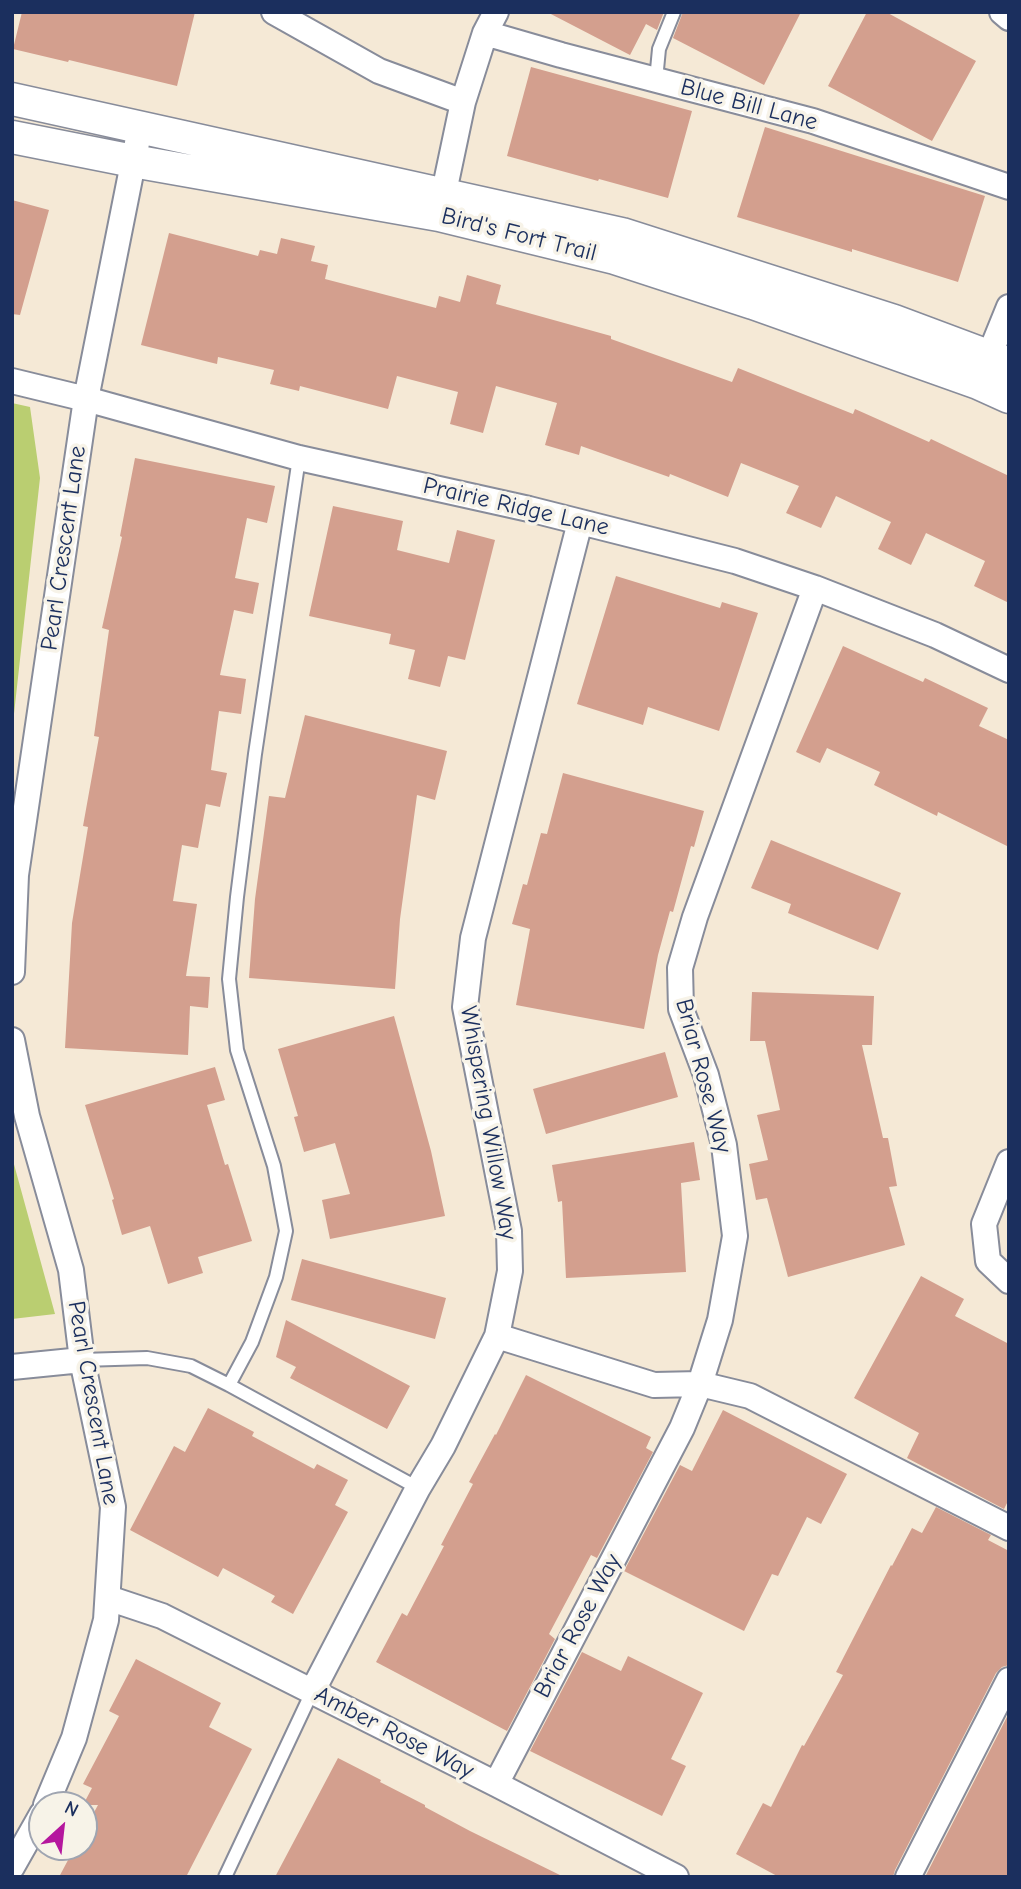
<!DOCTYPE html>
<html>
<head>
<meta charset="utf-8">
<style>
  body { margin:0 }
  #map { position:relative; width:1021px; height:1889px; overflow:hidden; background:#f5e9d6; font-family:"Comic Neue",sans-serif }
  canvas { display:block }
  .frame { position:absolute; inset:0; border:14px solid #1b2f5e; pointer-events:none }
  .north { position:absolute; left:28px; top:1791px; width:70px; height:70px; box-sizing:border-box; background:#f7f3e8; border:2px solid #9fa5b1; border-radius:50%; rotate:27deg; font-size:19px; font-weight:700; line-height:28px; text-align:center; color:#1b2f5e }
  .north::after { content:''; display:block; margin:auto; width:24px; height:32px; background:#b5179e; clip-path:polygon(50% 0,100% 100%,50% 72%,0 100%) }
</style>
</head>
<body>
<div id="map">
<canvas width="1021" height="1889"></canvas>
<div class="frame"></div>
<div class="north">N</div>
</div>
<script>
const g = document.querySelector('canvas').getContext('2d');
g.lineJoin = 'round';
function paint(path, color) {
  g.fillStyle = color;
  g.fill(path, 'evenodd');
}
function poly(rows) {
  const path = new Path2D();
  for (const r of rows) {
    path.moveTo(r[0], r[1]);
    for (let i = 2; i < r.length; i += 2) path.lineTo(r[i], r[i + 1]);
  }
  return path;
}
function stroke(path, color, width, dash) {
  g.strokeStyle = color;
  g.lineWidth = width;
  g.lineCap = dash ? 'butt' : 'round';
  g.setLineDash(dash || []);
  g.stroke(path);
}
function label(font, color, halo, rows, align = 'center') {
  g.font = font + ' "Comic Neue",sans-serif';
  g.lineWidth = 7;
  g.setLineDash([]);
  g.textBaseline = 'middle';
  g.strokeStyle = halo;
  g.fillStyle = color;
  for (const [text, x, y, turn = 0] of rows) {
    g.save();
    g.translate(x, y);
    g.rotate((+turn || 0) * Math.PI / 180);
    g.textAlign = isNaN(turn) ? turn : align;
    if (halo) g.strokeText(text, 0, 0);
    g.fillText(text, 0, 0);
    g.restore();
  }
}
const green = poly([
  [12,403,30,407,40,478,12,732],
  [12,1157,55,1314,12,1319]
]);
const building = poly([
  [22,12,195,12,177,86,69,60,68,62,13,49],
  [547,12,664,12,657,30,646,24,630,55],
  [683,12,801,12,764,85,673,38],
  [867,12,886,12,976,61,932,141,828,86],
  [531,67,692,111,668,198,599,179,598,181,507,156],
  [765,127,985,196,958,282,852,249,852,252,737,217],
  [12,200,49,210,20,315,12,314],
  [169,233,258,256,260,250,277,254,281,238,315,246,311,261,328,265,325,279,436,308,439,296,460,302,467,275,501,285,496,304,611,336,611,339,732,382,738,368,853,414,855,409,929,442,931,439,1009,476,1009,603,974,586,985,561,926,533,911,565,878,549,891,522,836,496,821,528,786,513,799,486,741,463,728,497,670,474,669,477,581,446,579,455,545,445,557,403,496,386,483,433,450,424,458,392,397,376,388,409,300,386,299,391,270,384,274,370,218,357,217,364,141,345],
  [135,458,275,486,267,523,247,518,235,578,259,583,253,614,234,610,220,675,246,679,241,714,219,711,211,770,227,773,220,807,206,804,198,848,182,845,173,901,197,904,186,976,210,977,208,1008,190,1006,188,1055,65,1048,72,923,88,827,83,826,99,737,94,736,109,630,102,628,122,537,120,536],
  [333,506,403,521,397,550,449,563,457,530,495,540,465,660,448,656,440,687,408,679,415,650,389,644,391,634,309,616],
  [616,576,720,608,722,602,758,613,719,731,648,707,643,725,577,704],
  [843,646,923,682,925,678,988,708,979,726,1009,740,1009,847,938,812,937,816,874,785,880,772,827,748,820,763,796,752],
  [305,715,447,751,435,800,417,795,400,919,395,989,249,978,255,899,269,796,285,798],
  [563,773,704,811,694,847,691,846,673,912,670,911,658,955,644,1029,516,1005,530,929,512,924,523,884,527,885,541,833,547,834],
  [771,840,901,893,878,950,788,913,791,904,751,888],
  [752,992,874,996,872,1045,862,1045,883,1138,888,1138,897,1186,889,1187,905,1245,788,1277,767,1198,756,1200,749,1164,768,1160,757,1115,780,1110,765,1041,750,1041],
  [394,1016,431,1151,445,1216,330,1239,322,1200,350,1194,335,1143,304,1152,294,1117,298,1116,278,1049],
  [665,1052,678,1097,546,1134,533,1089],
  [215,1067,225,1100,207,1105,225,1165,228,1164,252,1241,198,1257,203,1273,168,1284,150,1226,122,1235,112,1200,114,1199,85,1105],
  [694,1142,700,1180,681,1183,686,1272,566,1278,562,1201,558,1202,552,1165],
  [302,1259,446,1298,435,1339,291,1300],
  [921,1276,964,1299,955,1316,1009,1344,1009,1499,1004,1509,907,1458,919,1433,854,1398],
  [286,1320,410,1386,387,1429,290,1378,296,1367,276,1357],
  [526,1375,651,1437,646,1448,653,1452,597,1558,591,1555,549,1634,555,1639,507,1731,376,1662,402,1613,407,1616,444,1546,441,1545,473,1484,469,1482,495,1434,496,1435],
  [208,1408,254,1432,252,1436,314,1469,317,1464,348,1480,335,1505,348,1512,293,1614,271,1602,275,1596,223,1568,218,1577,130,1530,174,1446,185,1452],
  [723,1410,847,1474,821,1524,807,1517,778,1576,772,1574,744,1631,624,1571,680,1465,692,1471],
  [936,1507,991,1535,988,1540,1009,1551,1009,1665,1002,1667,996,1673,895,1870,893,1877,779,1877,736,1854,763,1803,771,1807,802,1745,804,1746,843,1675,836,1672,891,1565,892,1566,912,1528,922,1533],
  [582,1652,621,1671,628,1656,703,1693,671,1759,686,1766,662,1816,530,1751],
  [136,1659,221,1703,209,1727,252,1749,186,1877,59,1877,75,1847,84,1847,84,1831,98,1805,83,1805,92,1788,83,1784,119,1716,109,1711],
  [1009,1713,1009,1877,925,1877],
  [338,1758,381,1780,380,1782,425,1805,425,1807,470,1831,564,1877,275,1877]
]);
const service = poly([
  [656,80,659,49,674,12],
  [82,1360,147,1358,191,1366,229,1385,418,1488],
  [229,1385,252,1342,276,1277,286,1231,274,1166,237,1050,229,979,237,897,255,754,299,458],
  [225,1877,312,1692]
]);
const minor = poly([
  [274,12,379,71,463,102],
  [1002,12,1009,18],
  [485,33,561,55,813,121,1009,187],
  [440,211,463,102,485,33,496,12],
  [983,371,1009,307],
  [12,381,86,399,299,458,529,509,735,561,815,588,935,635,1009,670],
  [12,972,16,875,86,399,140,128],
  [12,1040,27,1116,71,1270,82,1360,113,1507,106,1620,74,1738,46,1805],
  [1009,1162,984,1224,988,1261,1009,1281],
  [497,1336,654,1385,700,1384,750,1396,1009,1528],
  [12,1367,82,1360],
  [108,1598,162,1616,496,1784,676,1877],
  [312,1692,418,1488,443,1446,497,1336,510,1271,509,1231,465,1007,473,938,580,522],
  [496,1784,682,1428,700,1384,720,1320,735,1236,724,1145,706,1075,681,1009,680,968,695,917,815,588],
  [12,1867,42,1814],
  [908,1877,1009,1680]
]);
const tertiary = poly([
  [12,99,622,234,894,321,1009,364],
  [12,137,133,161,439,215,615,258,753,303,978,383,1009,397]
]);
const streetNames = [
  ["Blue Bill Lane",749,105,15],
  ["Bird's Fort Trail",519,235,14],
  ["Prairie Ridge Lane",516,507,13],
  ["Pearl Crescent Lane",64,548,-82],
  ["Briar Rose Way",703,1076,75],
  ["Whispering Willow Way",488,1123,80],
  ["Pearl Crescent Lane",93,1403,80],
  ["Briar Rose Way",578,1626,-62],
  ["Amber Rose Way",394,1733,27]
];
paint(green, '#bace71');
paint(building, '#d39f8e');
stroke(service, '#888c9a', 16);
stroke(minor, '#888c9a', 28);
stroke(tertiary, '#888c9a', 35);
stroke(service, '#fff', 12);
stroke(minor, '#fff', 24);
stroke(tertiary, '#fff', 32);
label('24px', '#1b2f5e', '#f7f3e8', streetNames);
</script>
</body>
</html>
